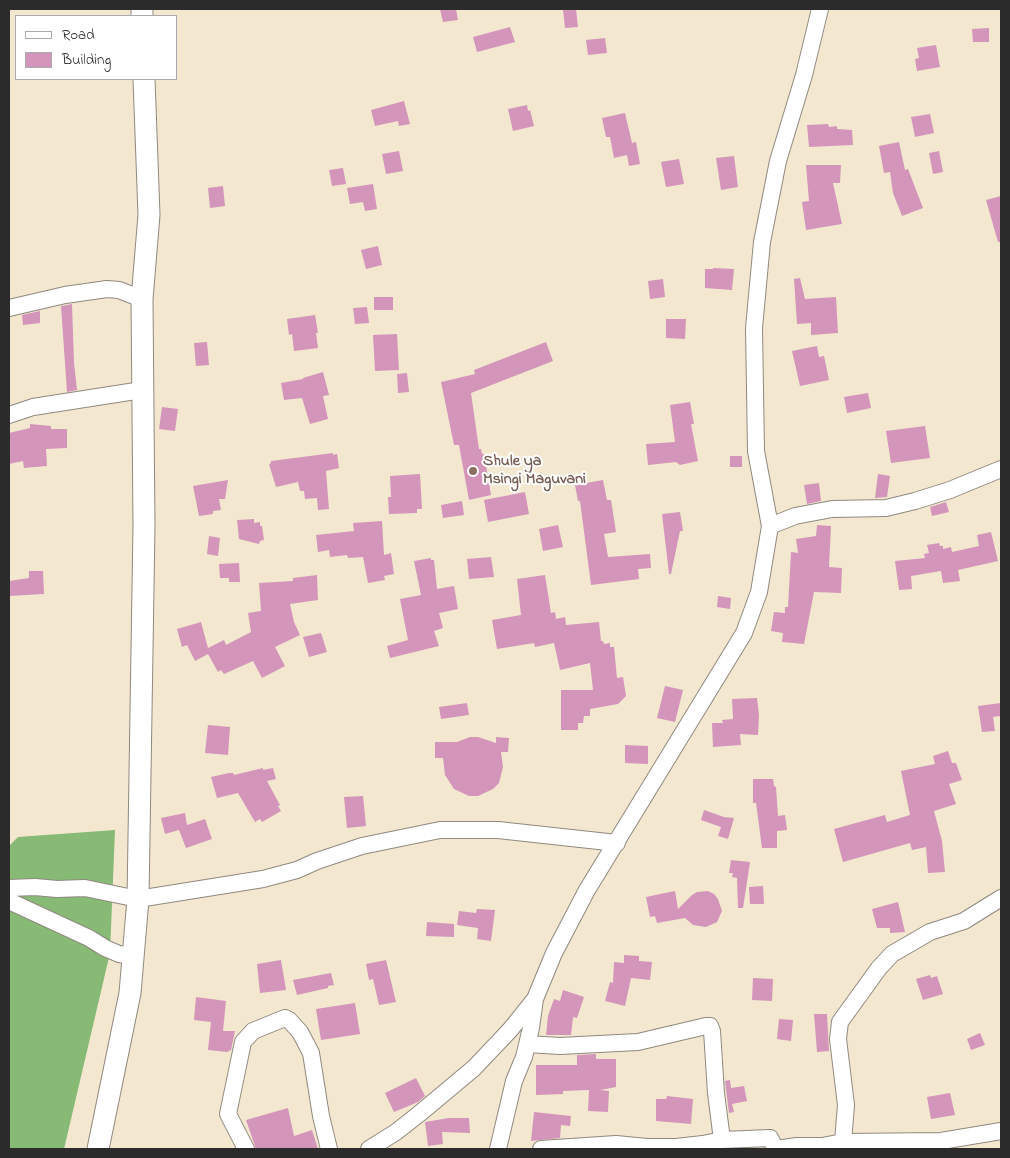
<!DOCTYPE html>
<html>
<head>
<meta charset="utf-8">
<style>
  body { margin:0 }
  #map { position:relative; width:1010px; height:1158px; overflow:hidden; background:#f3e7d0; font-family:"Indie Flower",sans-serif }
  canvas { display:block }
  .frame { position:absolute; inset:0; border:10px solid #2b2b2b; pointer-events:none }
  .legend { position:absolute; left:15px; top:15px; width:162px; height:65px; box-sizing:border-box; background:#fff; border:1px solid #aaa; margin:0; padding:6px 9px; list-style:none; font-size:15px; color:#2b2b2b }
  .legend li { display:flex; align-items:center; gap:10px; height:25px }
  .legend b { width:25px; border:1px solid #aaa }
</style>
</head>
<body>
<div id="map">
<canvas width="1010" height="1158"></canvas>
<div class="frame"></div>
<ul class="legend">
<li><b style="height:6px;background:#fff"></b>Road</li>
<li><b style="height:14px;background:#d395b9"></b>Building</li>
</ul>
</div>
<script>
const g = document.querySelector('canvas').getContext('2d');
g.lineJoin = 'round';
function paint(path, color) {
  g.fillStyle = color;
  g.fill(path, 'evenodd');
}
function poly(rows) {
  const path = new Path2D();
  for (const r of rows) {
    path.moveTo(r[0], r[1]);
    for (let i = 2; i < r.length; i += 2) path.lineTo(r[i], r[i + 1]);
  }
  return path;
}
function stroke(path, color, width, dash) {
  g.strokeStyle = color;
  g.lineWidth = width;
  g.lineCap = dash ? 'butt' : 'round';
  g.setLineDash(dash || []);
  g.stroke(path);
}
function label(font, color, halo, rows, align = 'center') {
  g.font = font + ' "Indie Flower",sans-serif';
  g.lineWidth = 4;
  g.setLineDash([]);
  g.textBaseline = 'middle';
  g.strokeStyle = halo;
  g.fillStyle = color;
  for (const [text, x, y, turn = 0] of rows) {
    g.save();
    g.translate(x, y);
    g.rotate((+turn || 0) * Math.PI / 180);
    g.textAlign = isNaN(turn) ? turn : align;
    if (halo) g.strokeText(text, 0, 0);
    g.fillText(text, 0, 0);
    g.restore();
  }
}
const forest = poly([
  [115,830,110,953,64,1149,9,1149,9,846,18,837]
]);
const building = poly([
  [440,9,456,9,458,20,443,22],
  [563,9,576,9,578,27,565,28],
  [510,27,515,42,477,52,473,37],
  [989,28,989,42,973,42,972,29],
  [605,38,607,53,588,55,586,40],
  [936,45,940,67,917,71,915,59,919,58,917,48],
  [404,101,410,124,399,126,398,121,375,126,371,110],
  [527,105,528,111,530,110,534,126,513,131,508,109],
  [625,113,632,143,636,142,640,164,629,166,627,155,614,158,610,137,606,137,602,118],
  [930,114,934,133,915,137,911,117],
  [828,124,829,127,837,126,837,129,852,130,853,145,809,147,807,125],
  [899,142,905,170,908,169,923,208,902,216,893,193,890,172,884,173,879,146],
  [399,151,403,171,386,174,382,154],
  [939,151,943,172,933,174,929,153],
  [734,156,738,187,721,190,716,158],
  [679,159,684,184,666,187,661,162],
  [806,165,841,165,840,183,833,183,842,224,806,230,802,202,809,201],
  [343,168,346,184,332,186,329,170],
  [373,184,377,209,365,211,363,202,350,204,347,188],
  [223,186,225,206,210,208,208,188],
  [1001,196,1001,242,998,242,986,200],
  [378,246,382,265,366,269,361,250],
  [713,268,734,269,732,290,705,288,705,269,713,269],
  [800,278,805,299,836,297,838,333,811,335,811,323,797,324,794,279],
  [663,279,665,297,650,299,648,281],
  [374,297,393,297,393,310,374,310],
  [72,304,74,363,77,390,67,392,61,306],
  [367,307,369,323,355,324,353,308],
  [40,311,40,323,23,325,22,315],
  [315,315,318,333,316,333,318,348,294,351,292,334,289,335,287,319],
  [666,319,686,319,685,339,666,338],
  [397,334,399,370,375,371,373,335],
  [207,342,209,365,196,366,194,343],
  [546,342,553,361,471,393,479,449,481,449,482,454,484,454,491,495,469,500,459,445,454,445,441,382,475,374,474,370],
  [817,346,819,357,824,356,829,380,800,386,792,351],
  [323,372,329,395,323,396,328,419,310,424,302,398,284,400,281,383,303,379,303,378],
  [407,373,409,392,398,393,397,374],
  [868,393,871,408,847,413,844,397],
  [690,402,694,424,691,424,698,461,680,465,676,462,648,465,646,444,675,442,670,405],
  [162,407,178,409,175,431,159,429],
  [30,424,51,426,51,429,67,429,67,448,46,449,47,466,24,468,23,461,9,464,9,433,30,428],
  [925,426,930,458,891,463,886,431],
  [333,453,333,455,337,454,339,468,326,471,329,509,318,510,317,498,305,499,304,491,300,491,298,482,276,487,269,464,271,463,271,461],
  [730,456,742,456,742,467,730,467],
  [420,474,422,509,417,509,417,513,389,514,388,497,391,497,390,476],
  [878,474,890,476,887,497,875,498],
  [228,480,225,499,219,499,221,510,213,511,213,514,199,516,193,486],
  [603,480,607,500,611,500,616,532,604,534,608,557,650,554,651,568,638,569,639,579,591,585,580,501,578,501,575,485],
  [819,483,821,501,807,504,804,485],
  [525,492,529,514,488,522,484,500],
  [462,501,464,515,443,518,441,505],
  [946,502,949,512,932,516,930,507],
  [680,512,683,531,680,531,671,574,669,574,662,514],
  [254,519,254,523,260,522,260,526,262,526,264,540,260,541,259,544,239,539,237,520],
  [382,521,384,555,391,553,394,574,384,576,385,580,368,583,363,557,348,558,347,555,330,557,329,550,318,552,316,535,354,531,353,523],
  [558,525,563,547,543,551,539,529],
  [817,525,831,526,829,567,842,568,841,593,814,592,804,644,782,642,783,633,771,631,774,612,785,613,785,607,788,607,791,552,798,553,796,539,816,536],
  [991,532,998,561,958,570,960,581,943,583,941,571,911,576,912,589,899,590,895,561,925,558,924,554,929,553,927,545,939,543,940,546,943,546,943,549,951,547,952,552,979,546,977,535],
  [209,536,220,538,218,556,207,554],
  [491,557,494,577,469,579,467,559],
  [431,558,431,560,434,560,437,589,454,586,458,609,439,613,443,628,434,631,439,646,390,658,387,646,408,640,400,599,421,595,414,561],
  [239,563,240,582,229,582,229,578,220,578,219,564],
  [29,571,43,571,44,594,9,596,9,581,29,578],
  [317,575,318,600,290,604,294,622,300,635,275,647,285,666,262,678,253,661,224,674,221,670,218,672,208,654,195,661,187,645,182,647,177,629,201,622,208,648,224,640,226,645,251,632,248,613,261,611,259,583,293,581,293,578],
  [545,575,551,613,555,612,556,619,565,617,566,625,599,622,601,641,603,641,604,644,610,643,610,647,614,647,617,678,623,677,626,696,618,704,590,709,590,716,584,716,583,723,578,723,578,730,561,730,561,690,593,690,590,663,560,670,554,643,535,647,534,643,497,649,492,620,521,615,517,579],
  [718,596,731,598,730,609,717,607],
  [321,633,327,652,309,657,303,637],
  [665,686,683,690,675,722,657,718],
  [757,698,759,715,758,735,740,734,741,745,713,747,712,723,723,723,722,720,733,719,732,699],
  [467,703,469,715,441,719,439,707],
  [1001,703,1001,716,993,717,995,731,982,732,978,706],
  [208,725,230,727,228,755,205,753],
  [470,737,478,737,496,743,496,737,509,738,508,752,501,752,503,767,499,783,493,789,478,796,469,796,454,789,445,775,443,758,435,758,435,742,457,742],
  [625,745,648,746,648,764,625,763],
  [948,751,952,763,956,763,962,780,949,784,956,804,934,811,942,841,945,872,928,873,926,847,912,850,910,843,843,862,834,829,885,815,887,822,910,815,901,771,935,764,933,756],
  [263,768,263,770,273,768,276,779,267,781,280,805,278,806,281,811,262,822,260,819,255,822,238,793,217,798,211,777,229,773,233,773,234,775],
  [753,779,773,779,774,786,776,787,778,816,785,815,787,830,777,831,777,848,762,848,756,803,753,803],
  [363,796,366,826,347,828,344,797],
  [704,810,724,817,734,818,728,839,718,836,721,827,701,820],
  [185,813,187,825,205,819,212,839,186,848,179,830,165,834,161,818],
  [731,860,750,862,743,908,738,908,737,878,732,877,733,873,729,873],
  [763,886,764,904,750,904,749,887],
  [675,891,678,909,692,895,697,892,708,891,714,894,718,899,722,911,717,922,706,927,693,925,685,918,657,923,655,916,650,917,646,897],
  [898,902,905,932,890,933,890,928,877,928,872,909],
  [477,909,495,910,491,941,477,939,478,928,457,925,459,911,476,913],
  [427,922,454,924,454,937,426,936],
  [624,955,639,956,639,961,652,962,650,980,631,978,625,1006,605,1001,610,982,613,983,614,962,624,963],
  [281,960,286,990,260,993,257,964],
  [386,960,396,1002,379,1005,373,979,369,980,366,964],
  [331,973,334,985,328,986,328,988,297,995,293,980],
  [930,975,931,978,937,976,943,994,923,1000,916,979],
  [753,978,773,979,772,1001,752,1000],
  [563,990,584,997,577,1018,573,1017,571,1035,546,1035,548,1016,554,999,560,1001],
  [196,997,226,1001,223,1031,235,1031,231,1050,227,1052,208,1050,211,1022,194,1020],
  [355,1003,360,1034,321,1040,316,1009],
  [814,1014,827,1014,829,1051,817,1052],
  [779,1019,793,1020,791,1041,777,1039],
  [980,1033,985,1045,971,1050,967,1039],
  [596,1054,596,1059,616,1059,616,1087,600,1090,609,1091,608,1112,588,1111,589,1090,563,1091,563,1094,536,1095,536,1065,577,1065,577,1055],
  [416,1078,425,1096,418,1102,394,1112,385,1093],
  [730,1080,731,1088,744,1086,747,1101,732,1104,734,1112,729,1113,725,1081],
  [950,1093,955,1115,931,1119,927,1097],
  [667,1096,693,1099,691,1124,656,1121,656,1099,666,1099],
  [288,1108,294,1136,312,1130,318,1149,256,1149,246,1120],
  [534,1112,571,1116,570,1126,561,1125,560,1138,531,1141],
  [449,1118,469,1118,470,1133,442,1132,443,1144,428,1146,425,1122]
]);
const minor = poly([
  [9,308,65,295,107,289,119,290,142,299],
  [9,415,33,407,142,390],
  [770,526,795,516,832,509,886,508,915,501,950,490,1001,469],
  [9,888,35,887,57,889,85,888,138,899,263,879,297,870,317,861,362,846,440,830,498,830,617,843],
  [9,901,89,938,105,948,119,954,133,956],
  [527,1044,560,1046,638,1042,706,1026,710,1026,712,1031,716,1093,722,1140],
  [843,1142,846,1105,838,1039,840,1022,879,968,892,954,930,932,964,921,1001,898],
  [246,1149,228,1114,243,1042,253,1031,285,1018,289,1020,300,1032,311,1053,321,1116,329,1149],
  [369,1149,396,1132,419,1114,474,1068,510,1030,535,999,554,953,587,890,744,633,759,592,770,526,756,451,754,328,762,242,778,161,804,75,820,9],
  [498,1149,514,1081,524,1057,531,1028,535,999],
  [541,1149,616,1144,647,1147,676,1147,703,1144,722,1140,770,1138,776,1149],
  [776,1149,797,1146,822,1146,843,1142,941,1141,1001,1131]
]);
const tertiary = poly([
  [142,9,142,16],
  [98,1149,130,993,138,899,144,526,142,299,149,215,144,79]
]);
const markers = [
  [473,471,5,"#8d6e63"]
];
const educationNames = [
  ["Shule ya",483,462],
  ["Msingi Maguvani",483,480]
];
paint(forest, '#86ba75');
paint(building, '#d395b9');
stroke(minor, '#8f897e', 18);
stroke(tertiary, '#8f897e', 23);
stroke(minor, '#fff', 16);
stroke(tertiary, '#fff', 21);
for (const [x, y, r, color] of markers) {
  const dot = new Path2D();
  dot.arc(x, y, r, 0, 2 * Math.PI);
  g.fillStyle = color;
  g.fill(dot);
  stroke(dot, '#fff', 2);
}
label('bold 16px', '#785e54', '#fff', educationNames, 'left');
</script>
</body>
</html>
